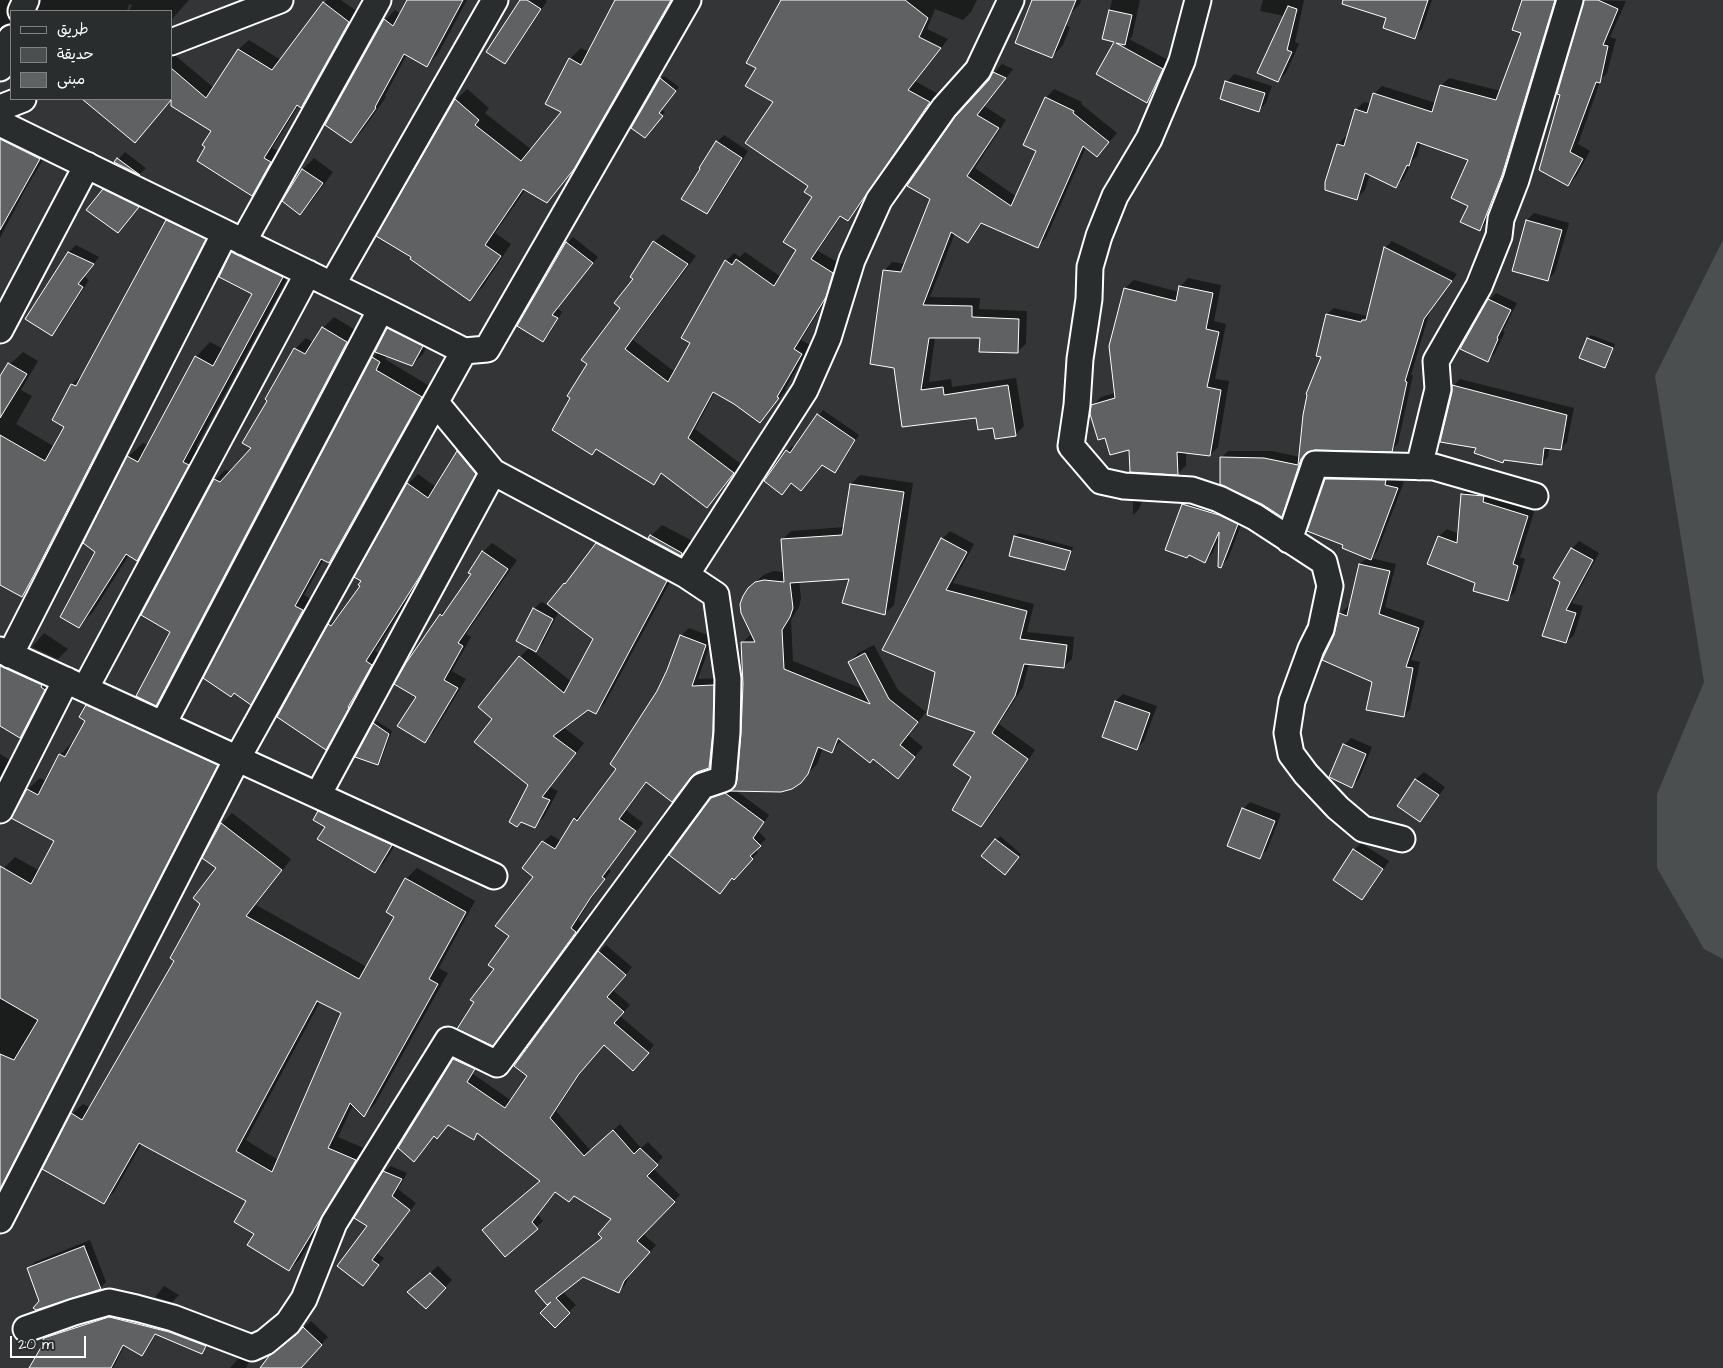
<!DOCTYPE html>
<html>
<head>
<meta charset="utf-8">
<style>
  body { margin:0 }
  #map { position:relative; width:1723px; height:1368px; overflow:hidden; background:#333536; font-family:"Architects Daughter","Playpen Sans Arabic",sans-serif }
  canvas { display:block }
  .legend { position:absolute; left:10px; top:10px; width:162px; height:90px; box-sizing:border-box; background:#2a2d2e; border:1px solid #7f8182; margin:0; padding:6px 9px; list-style:none; font-size:15px; color:#fff }
  .legend li { display:flex; align-items:center; gap:10px; height:25px }
  .legend b { width:25px; border:1px solid #7f8182 }
  .scale { position:absolute; left:10px; top:1336px; width:76px; height:22px; box-sizing:border-box; border:2px solid #fff; border-top:0; padding-left:6px; font-size:15px; line-height:18px; white-space:nowrap; color:#fff; -webkit-text-stroke:4px #2a2d2e; paint-order:stroke }
</style>
</head>
<body>
<div id="map">
<canvas width="1723" height="1368"></canvas>
<ul class="legend">
<li><b style="height:6px;background:#2a2d2e"></b>طريق</li>
<li><b style="height:14px;background:#4c4f50"></b>حديقة</li>
<li><b style="height:14px;background:#5f6162"></b>مبنى</li>
</ul>
<div class="scale">20 m</div>
</div>
<script>
const g = document.querySelector('canvas').getContext('2d');
g.lineJoin = 'round';
function paint(path, color) {
  g.fillStyle = color;
  g.fill(path, 'evenodd');
}
function poly(rows) {
  const path = new Path2D();
  for (const r of rows) {
    path.moveTo(r[0], r[1]);
    for (let i = 2; i < r.length; i += 2) path.lineTo(r[i], r[i + 1]);
  }
  return path;
}
function stroke(path, color, width, dash) {
  g.strokeStyle = color;
  g.lineWidth = width;
  g.lineCap = dash ? 'butt' : 'round';
  g.setLineDash(dash || []);
  g.stroke(path);
}
const green = poly([
  [1723,240,1723,959,1704,949,1657,868,1657,794,1704,682,1655,376]
]);
const shadow = poly([
  [0,0,17,0,11,11,11,23,8,23,0,43],
  [41,0,189,0,171,20,171,11,129,11,132,5,129,4,127,11,38,11],
  [327,0,341,0,358,12,310,97,301,106,299,105,272,148,280,152,261,185,252,194,213,130,169,103,135,141,85,99,171,99,171,52,214,88,239,49,249,40,281,60],
  [409,0,467,0,438,54,427,65,407,54,385,96,386,97,362,131,351,141,385,20,395,10,401,14],
  [521,0,545,0,547,1,512,55,505,63],
  [616,0,675,0,585,156,558,190,546,202,526,189,495,233,511,244,482,288,470,299,412,257,378,236,456,100,467,89,489,108,485,113,532,150,562,111,570,59,581,48,589,52],
  [784,0,977,0,971,12,963,20,935,9,927,29,948,39,915,81,938,94,856,211,848,219,842,215,818,251,841,264,833,288,801,340,810,345,785,389,786,390,760,422,735,403,715,392,695,429,741,464,707,507,663,473,654,483,597,448,592,454,622,307,654,242,663,234,696,256,633,340,675,372,692,343,726,261,734,253,740,257,745,252,781,277,798,250,814,197,775,101,757,68],
  [1049,0,1081,0,1080,4,1069,15],
  [1112,0,1140,0,1132,37,1129,39,1170,61,1154,94,1147,101,1102,76,1124,43,1103,38],
  [1263,0,1304,0,1295,42,1299,44,1286,73,1278,81,1284,16,1260,11],
  [1378,0,1432,0,1422,29,1414,37,1388,18],
  [1519,0,1560,0,1510,166,1487,222,1479,230,1469,205,1470,159,1421,142,1417,156,1412,161,1404,178,1396,186,1370,174,1365,190,1357,198,1338,144,1346,136,1348,137,1356,110,1364,102,1371,104,1374,94,1382,86,1436,103,1441,86,1449,78,1501,91,1523,32,1523,2],
  [1585,0,1626,1,1610,37,1616,39,1607,73,1601,79,1578,144,1590,151,1576,177,1568,185,1541,170],
  [1036,10,1070,27,1063,45,1052,57],
  [1002,64,1013,69,984,106,1006,120,975,168,1017,197,1037,150,1046,98,1054,89,1082,102,1081,104,1117,133,1097,156,1086,147,1046,238,1038,246,983,223,968,241,955,233,930,297,980,298,979,309,1027,311,1026,344,1017,352,981,337,935,337,929,382,951,379,952,387,1016,378,1024,426,1015,435,994,427,977,416,903,426,884,271,892,262,905,264,990,80,994,73],
  [1234,74,1272,86,1266,103,1259,110,1227,82],
  [664,76,679,87,661,109,665,112,648,134,661,79],
  [0,124,50,148,25,190,0,238],
  [724,135,748,151,714,205,706,213,717,142],
  [125,152,146,168,140,174,116,162],
  [314,158,333,172,311,202,300,213,284,201,303,169],
  [111,183,144,199,124,225,104,190],
  [179,208,217,227,34,582,22,595,0,583,0,383,10,364,23,352,38,361,21,390,32,396,16,424,55,447,66,426,53,420,72,384,85,372,167,221],
  [1534,213,1569,223,1555,272,1548,280,1527,220],
  [573,237,598,257,557,308,562,312,549,335,543,340,519,325,567,243],
  [247,238,296,262,196,447,202,451,152,545,137,559,129,555,93,612,79,626,96,552,128,457,143,443,148,445,196,357,210,342,223,349,253,294,232,253],
  [1392,241,1457,274,1430,311,1411,375,1413,375,1398,443,1392,450,1315,448,1308,451,1288,509,1281,516,1221,458,1228,451,1272,451,1300,457,1323,356,1327,314,1334,308,1367,316,1385,248],
  [76,245,99,257,84,276,89,280,59,327,52,334,27,318,69,252],
  [1188,278,1221,285,1214,321,1226,324,1215,379,1229,381,1218,447,1210,455,1186,452,1186,465,1178,474,1131,471,1130,448,1093,406,1101,397,1115,393,1110,346,1125,288,1134,280,1179,292,1180,287],
  [1496,293,1517,303,1503,331,1505,332,1495,353,1487,361,1489,300],
  [334,317,357,331,166,694,156,704,171,631,215,480,225,470,230,472,253,448,269,400,267,399,295,349,306,338,314,343,323,328],
  [400,318,433,335,423,354,412,365,387,355,385,359,431,387,339,552,329,562,324,559,304,595,312,600,260,693,250,703,373,358,379,352,388,329],
  [1591,335,1615,344,1608,363,1604,366,1580,357,1588,338],
  [1460,379,1574,408,1567,442,1560,449,1549,448,1548,457,1541,464,1505,459,1503,462,1478,447,1453,386],
  [823,410,859,435,840,466,835,471,822,464,792,482,787,488,787,451,792,446,795,448],
  [468,442,485,463,430,565,375,651,381,655,364,686,356,696,358,697,336,739,326,749,329,625,339,615,361,586,408,484,418,474,436,487,458,452],
  [1333,473,1392,474,1391,479,1404,482,1377,552,1371,558,1396,564,1385,607,1425,621,1411,660,1420,662,1410,709,1404,716,1335,636,1340,614,1347,607,1350,608,1360,564,1368,557,1344,545,1326,479],
  [860,475,913,483,894,605,885,613,851,577,799,581,801,598,799,607,791,620,793,661,863,689,849,662,858,653,874,645,898,690,926,712,908,735,923,747,898,777,873,758,842,740,832,751,823,748,817,764,800,782,735,790,769,815,758,831,766,839,755,849,758,852,740,873,712,799,718,793,732,788,733,789,739,781,744,684,742,643,752,633,748,588,765,574,774,571,784,572,782,540,791,531,845,527,851,484],
  [1470,487,1535,509,1520,557,1525,559,1515,592,1507,600,1477,583,1429,563,1439,536,1447,529,1459,534,1462,494],
  [525,489,554,505,544,516,515,499],
  [1140,494,1145,494,1139,509,1133,515,1133,501],
  [1191,497,1244,517,1228,559,1220,567,1220,536,1212,554,1205,561,1184,505],
  [662,525,693,541,692,543,681,554,651,536],
  [950,531,974,544,953,583,1034,604,1027,632,1074,637,1072,659,1064,667,1029,663,1023,687,999,724,1035,750,989,818,981,826,972,777,977,732,937,671,942,539],
  [1019,533,1073,547,1068,565,1065,568,1015,536],
  [607,535,676,571,605,703,596,712,588,708,563,727,584,743,550,787,558,791,544,817,534,827,529,785,494,718,520,657,530,647,534,609,541,602,548,605],
  [559,611,595,639,572,682,534,652,543,643],
  [1579,541,1599,553,1572,603,1583,606,1574,635,1566,642,1544,635,1572,549],
  [492,543,517,560,466,634,471,637,452,671,466,679,434,732,424,741,417,696,407,664,441,614,450,605,472,574,483,552],
  [689,628,713,637,698,679,721,678,717,759,709,767,695,773,672,801,647,781,626,810,643,823,608,869,611,871,598,888,578,920,583,924,500,1037,492,1044,495,969,511,936,535,876,543,842,551,835,561,841,575,819,583,812,585,813,618,769,658,692,681,636],
  [44,633,68,649,58,659,32,647],
  [0,658,55,678,31,726,20,737,0,724],
  [99,694,229,753,0,1193,0,874,3,869,15,857,40,871,56,841,13,818,28,789,40,778,46,781,60,755,72,743,74,744,86,720,87,706],
  [1123,694,1157,706,1144,741,1137,748,1103,736,1116,701],
  [377,721,392,731,381,760,378,764,374,724],
  [1351,738,1372,747,1359,779,1352,786,1344,745],
  [0,754,13,762,0,788],
  [1424,772,1445,787,1427,813,1420,820,1398,806,1416,779],
  [331,801,402,834,386,860,375,872,327,826,319,812],
  [1250,802,1281,814,1267,850,1260,857,1243,809],
  [232,813,291,859,256,905,367,967,395,916,406,879,417,868,475,901,439,968,448,973,375,1104,364,1115,353,1105,338,1137,366,1149,300,1259,289,1270,255,1234,248,1201,142,1143,114,1192,104,1202,72,1114,83,1104,91,1108,175,960,218,868,204,858,222,823],
  [320,1002,343,1012,278,1160,246,1140],
  [1000,836,1021,854,1008,870,983,856],
  [1361,843,1389,861,1369,891,1362,898,1354,850],
  [606,945,632,967,613,990,630,1005,620,1016,654,1045,639,1062,605,1044,586,1065,556,1111,591,1151,620,1124,641,1148,648,1142,663,1157,653,1168,680,1195,642,1233,656,1245,631,1273,625,1285,618,1292,583,1276,563,1292,576,1305,555,1326,556,1299,536,1291,603,1237,613,1219,575,1195,556,1191,538,1215,543,1221,506,1255,542,1180,479,1132,473,1138,448,1124,437,1137,435,1135,414,1161,399,1148,454,1059,461,1053,481,1062,473,1074,512,1101,528,1076,515,1065,599,952],
  [391,1166,407,1173,398,1189,416,1203,377,1253,384,1258,363,1284,369,1226,384,1172],
  [90,1240,106,1282,100,1288,41,1301,28,1269,35,1262],
  [438,1266,452,1280,426,1307,416,1285],
  [164,1286,179,1295,172,1302,155,1297],
  [117,1311,211,1339,208,1346,201,1353,157,1333,148,1348,142,1354,125,1345,113,1368,40,1368,45,1339,52,1332],
  [311,1321,328,1337,312,1354,303,1328],
  [245,1351,252,1354,246,1368,230,1368]
]);
const building = poly([
  [407,0,463,0,427,67,404,54,375,107,376,108,351,143,325,125,384,19,393,26,407,0],
  [520,0,527,0,541,9,505,64,486,52,520,0],
  [615,0,671,0,574,169,547,203,523,189,485,245,501,256,470,301,410,259,411,257,376,236,455,99,479,120,475,125,521,161,561,112,545,104,569,58,581,65,615,0],
  [781,0,905,0,928,18,919,37,941,48,908,90,930,102,848,221,840,216,811,259,833,273,826,297,794,349,802,354,777,397,779,398,760,423,734,404,713,392,688,438,734,473,707,508,661,473,654,485,596,449,592,455,552,430,570,398,567,396,587,364,581,360,620,308,614,303,633,279,630,277,653,241,688,264,625,349,668,382,690,343,681,338,725,260,732,265,736,259,774,286,796,250,783,242,812,197,804,192,808,186,745,143,773,102,745,86,756,68,746,63,781,0],
  [1032,0,1076,0,1052,58,1015,43,1032,0],
  [1343,0,1428,0,1415,39,1383,28,1386,18,1342,4,1343,0],
  [1522,0,1555,0,1502,175,1480,231,1460,222,1468,206,1451,198,1468,160,1417,142,1409,166,1407,165,1396,188,1365,173,1357,200,1325,190,1325,182,1337,144,1344,146,1355,109,1367,113,1373,93,1432,112,1440,85,1496,100,1521,33,1512,30,1522,0],
  [1584,0,1598,0,1618,9,1603,45,1608,46,1600,83,1596,82,1570,152,1583,159,1568,186,1539,170,1560,95,1557,94,1584,0],
  [323,2,349,22,301,108,297,105,264,158,271,162,252,196,197,161,205,147,202,145,211,131,171,106,171,100,135,143,82,99,171,99,171,68,206,98,238,49,272,70,323,2],
  [1288,6,1297,9,1287,50,1292,52,1278,82,1257,73,1288,6],
  [1109,10,1132,15,1125,45,1116,43,1163,69,1147,103,1096,74,1114,42,1102,39,1109,10],
  [993,72,1006,78,977,115,999,128,967,176,1011,206,1036,151,1023,145,1045,97,1074,111,1073,113,1109,142,1097,157,1083,146,1038,248,981,223,968,243,951,232,923,305,972,306,972,317,1019,319,1018,353,979,352,980,338,929,338,921,390,943,387,944,395,1008,385,1016,436,995,439,993,428,978,430,976,418,902,427,894,368,870,364,883,270,901,272,930,199,907,186,955,117,989,80,993,72],
  [660,78,676,91,659,113,663,116,645,138,631,128,660,78],
  [1225,81,1265,93,1259,112,1220,99,1225,81],
  [0,139,40,159,0,230,0,139],
  [716,141,742,158,707,214,681,199,700,169,699,168,716,141],
  [117,158,140,175,114,162,117,158],
  [302,169,323,183,300,215,282,201,302,169],
  [103,189,139,207,118,233,86,210,103,189],
  [166,220,206,239,34,575,22,597,0,585,0,435,45,461,64,427,52,420,71,384,76,386,166,220],
  [1526,220,1562,230,1548,281,1512,271,1526,220],
  [566,242,593,263,552,315,558,318,543,342,517,326,566,242],
  [1384,247,1452,281,1424,319,1405,381,1407,382,1392,452,1315,450,1307,452,1301,459,1282,517,1262,504,1220,484,1220,457,1264,458,1298,465,1303,415,1307,395,1306,394,1321,357,1316,356,1326,314,1361,322,1362,320,1366,320,1384,247],
  [68,252,94,264,78,284,83,287,52,336,25,319,68,252],
  [231,252,283,277,183,462,189,465,137,561,126,554,79,628,60,617,95,552,83,543,127,456,138,462,195,356,213,366,252,294,219,277,231,252],
  [1179,286,1213,293,1206,329,1219,332,1207,387,1221,390,1210,456,1177,452,1178,475,1130,472,1129,450,1110,455,1105,438,1098,440,1090,414,1091,405,1115,398,1109,346,1124,288,1176,301,1179,286],
  [1488,299,1511,310,1497,338,1498,339,1488,362,1460,349,1488,299],
  [322,327,347,342,156,706,136,696,170,632,141,615,214,479,220,482,251,448,242,443,267,401,265,399,294,348,305,354,322,327],
  [387,328,423,346,412,366,375,352,387,328],
  [1587,338,1613,348,1605,368,1579,358,1587,338],
  [372,357,380,362,376,370,422,397,329,563,321,559,295,606,303,610,251,705,234,693,231,697,203,678,372,357],
  [8,363,27,374,0,418,0,376,8,363],
  [1452,385,1567,415,1561,450,1544,448,1542,465,1504,460,1503,463,1474,453,1476,448,1440,442,1452,392,1452,385],
  [817,414,855,440,835,473,822,465,801,491,791,483,782,495,764,481,786,450,790,453,817,414],
  [457,451,476,474,420,576,366,661,372,665,354,697,348,707,349,708,326,750,277,717,328,624,331,626,360,586,358,585,361,581,354,577,407,483,428,498,457,451],
  [1325,479,1386,480,1385,485,1398,488,1371,560,1342,548,1343,545,1307,531,1325,479],
  [850,484,904,492,885,615,842,603,849,579,790,583,793,608,790,617,782,630,784,669,870,704,848,662,865,653,889,699,918,722,900,745,915,757,898,779,873,759,870,763,838,738,832,753,818,747,808,774,801,783,792,789,781,792,729,791,735,787,737,780,741,733,743,684,741,642,755,642,741,613,740,604,743,596,748,588,755,582,764,580,784,582,781,539,842,535,850,484],
  [1461,494,1484,496,1483,502,1528,516,1513,564,1518,566,1508,601,1473,591,1475,583,1427,564,1438,536,1457,543,1461,494],
  [1182,504,1219,515,1238,524,1221,568,1218,567,1219,532,1205,563,1189,555,1187,558,1165,550,1182,504],
  [650,535,682,553,681,556,648,538,650,535],
  [1014,536,1071,551,1065,570,1009,556,1014,536],
  [941,538,967,552,946,590,1027,611,1020,639,1067,645,1064,668,1024,664,1015,696,992,733,1028,759,981,827,952,810,971,777,953,765,975,732,927,715,935,672,882,650,941,538],
  [596,543,667,581,596,714,588,710,553,736,576,753,542,797,550,800,535,828,521,822,517,827,509,822,528,785,474,742,492,719,478,707,519,656,564,693,593,639,547,604,564,583,565,584,596,543],
  [1571,548,1593,560,1566,610,1576,613,1566,643,1542,636,1560,582,1553,578,1571,548],
  [482,551,508,569,458,643,463,646,444,680,458,688,425,743,397,726,416,697,394,684,406,663,440,614,442,616,471,574,468,573,482,551],
  [1359,564,1390,571,1379,614,1419,628,1406,667,1413,668,1404,717,1366,710,1372,682,1322,660,1334,635,1339,613,1347,616,1359,564],
  [533,608,553,619,536,652,516,641,533,608],
  [680,635,706,645,692,686,714,685,713,731,709,768,697,772,691,777,672,802,646,782,619,819,636,831,602,877,605,879,591,897,571,928,576,932,493,1046,457,1029,474,1002,470,1000,494,969,488,965,509,936,495,926,533,877,522,868,542,841,555,849,574,818,577,821,616,769,610,764,657,691,667,670,680,635],
  [0,666,42,685,41,687,45,690,20,738,0,726,0,666],
  [1115,701,1150,713,1137,750,1102,737,1115,701],
  [86,705,218,765,0,1189,0,1054,14,1060,38,1020,0,998,0,866,31,884,54,841,11,818,27,789,38,795,59,754,65,757,85,721,79,717,86,705],
  [373,723,389,734,378,765,355,757,373,723],
  [1343,744,1366,754,1352,788,1329,777,1343,744],
  [1415,779,1439,795,1420,822,1397,806,1415,779],
  [725,793,764,822,753,838,761,846,750,856,753,859,734,880,732,878,720,894,669,855,711,798,725,793],
  [1242,808,1275,821,1260,859,1227,846,1242,808],
  [318,811,392,845,375,873,317,839,325,827,313,820,318,811],
  [221,823,282,870,246,916,359,979,394,917,386,912,405,878,466,912,429,979,438,984,364,1117,350,1103,328,1148,356,1160,289,1271,247,1245,254,1234,234,1222,246,1201,139,1143,104,1204,42,1169,71,1113,82,1120,174,961,170,958,200,904,193,898,216,868,202,858,221,823],
  [317,1001,341,1013,272,1172,236,1151,317,1001],
  [995,839,1019,857,1005,875,981,856,995,839],
  [1353,849,1383,869,1362,900,1333,880,1353,849],
  [598,951,626,975,607,997,624,1012,614,1023,649,1053,633,1071,604,1045,579,1074,550,1118,584,1156,613,1130,634,1154,640,1148,658,1165,647,1176,675,1202,637,1241,650,1252,624,1281,619,1293,583,1277,556,1298,570,1313,555,1328,540,1313,551,1302,547,1305,535,1291,602,1238,598,1234,611,1219,574,1196,569,1202,555,1192,532,1222,538,1229,505,1257,482,1230,540,1181,477,1133,474,1140,448,1125,437,1139,434,1136,414,1162,398,1148,453,1059,475,1069,467,1082,505,1108,527,1076,514,1066,598,951],
  [383,1171,402,1179,392,1196,410,1210,372,1260,379,1265,363,1286,337,1266,367,1226,354,1218,383,1171],
  [84,1246,101,1289,36,1310,33,1308,39,1301,27,1268,84,1246],
  [430,1273,446,1288,426,1309,407,1292,430,1273],
  [109,1317,169,1332,206,1346,202,1354,155,1334,142,1356,123,1345,111,1368,29,1368,43,1344,41,1343,44,1338,109,1317],
  [303,1327,322,1345,301,1368,260,1368,269,1356,297,1334,303,1327]
]);
const minor = poly([
  [1198,0,1182,61,1149,139,1115,196,1099,236,1090,267,1089,299,1080,359,1077,405,1071,446,1101,481,1124,486,1192,490,1219,499,1255,517,1324,562,1330,586,1321,629,1311,649,1292,701,1287,733,1291,754,1306,774,1338,808,1363,829,1402,839],
  [21,11,26,0],
  [171,42,280,0],
  [0,68,11,38],
  [0,108,23,99],
  [0,123,381,309,464,351,487,349,688,0],
  [243,242,378,0],
  [332,285,495,0],
  [0,330,87,165],
  [1419,467,1438,389,1436,361,1479,286,1499,236,1501,219,1516,180,1570,0],
  [1289,540,1315,464,1434,467,1535,496],
  [686,575,805,390,828,338,852,260,879,200,944,108,978,70,1011,0],
  [0,650,494,876],
  [10,655,225,233],
  [85,689,308,273],
  [163,724,381,309],
  [318,795,493,472],
  [0,810,66,680],
  [0,1220,237,759,464,351],
  [26,1329,74,1312,109,1302,136,1308,173,1318,252,1348,265,1342,288,1323,304,1299,334,1223,448,1040,497,1064,702,786,723,779,727,732,728,679,716,595,686,575,493,472,436,403]
]);
paint(green, '#4c4f50');
paint(shadow, '#0007');
paint(building, '#5f6162');
stroke(building, '#fff', 1);
stroke(minor, '#fff', 29);
stroke(minor, '#2a2d2e', 25);
</script>
</body>
</html>
